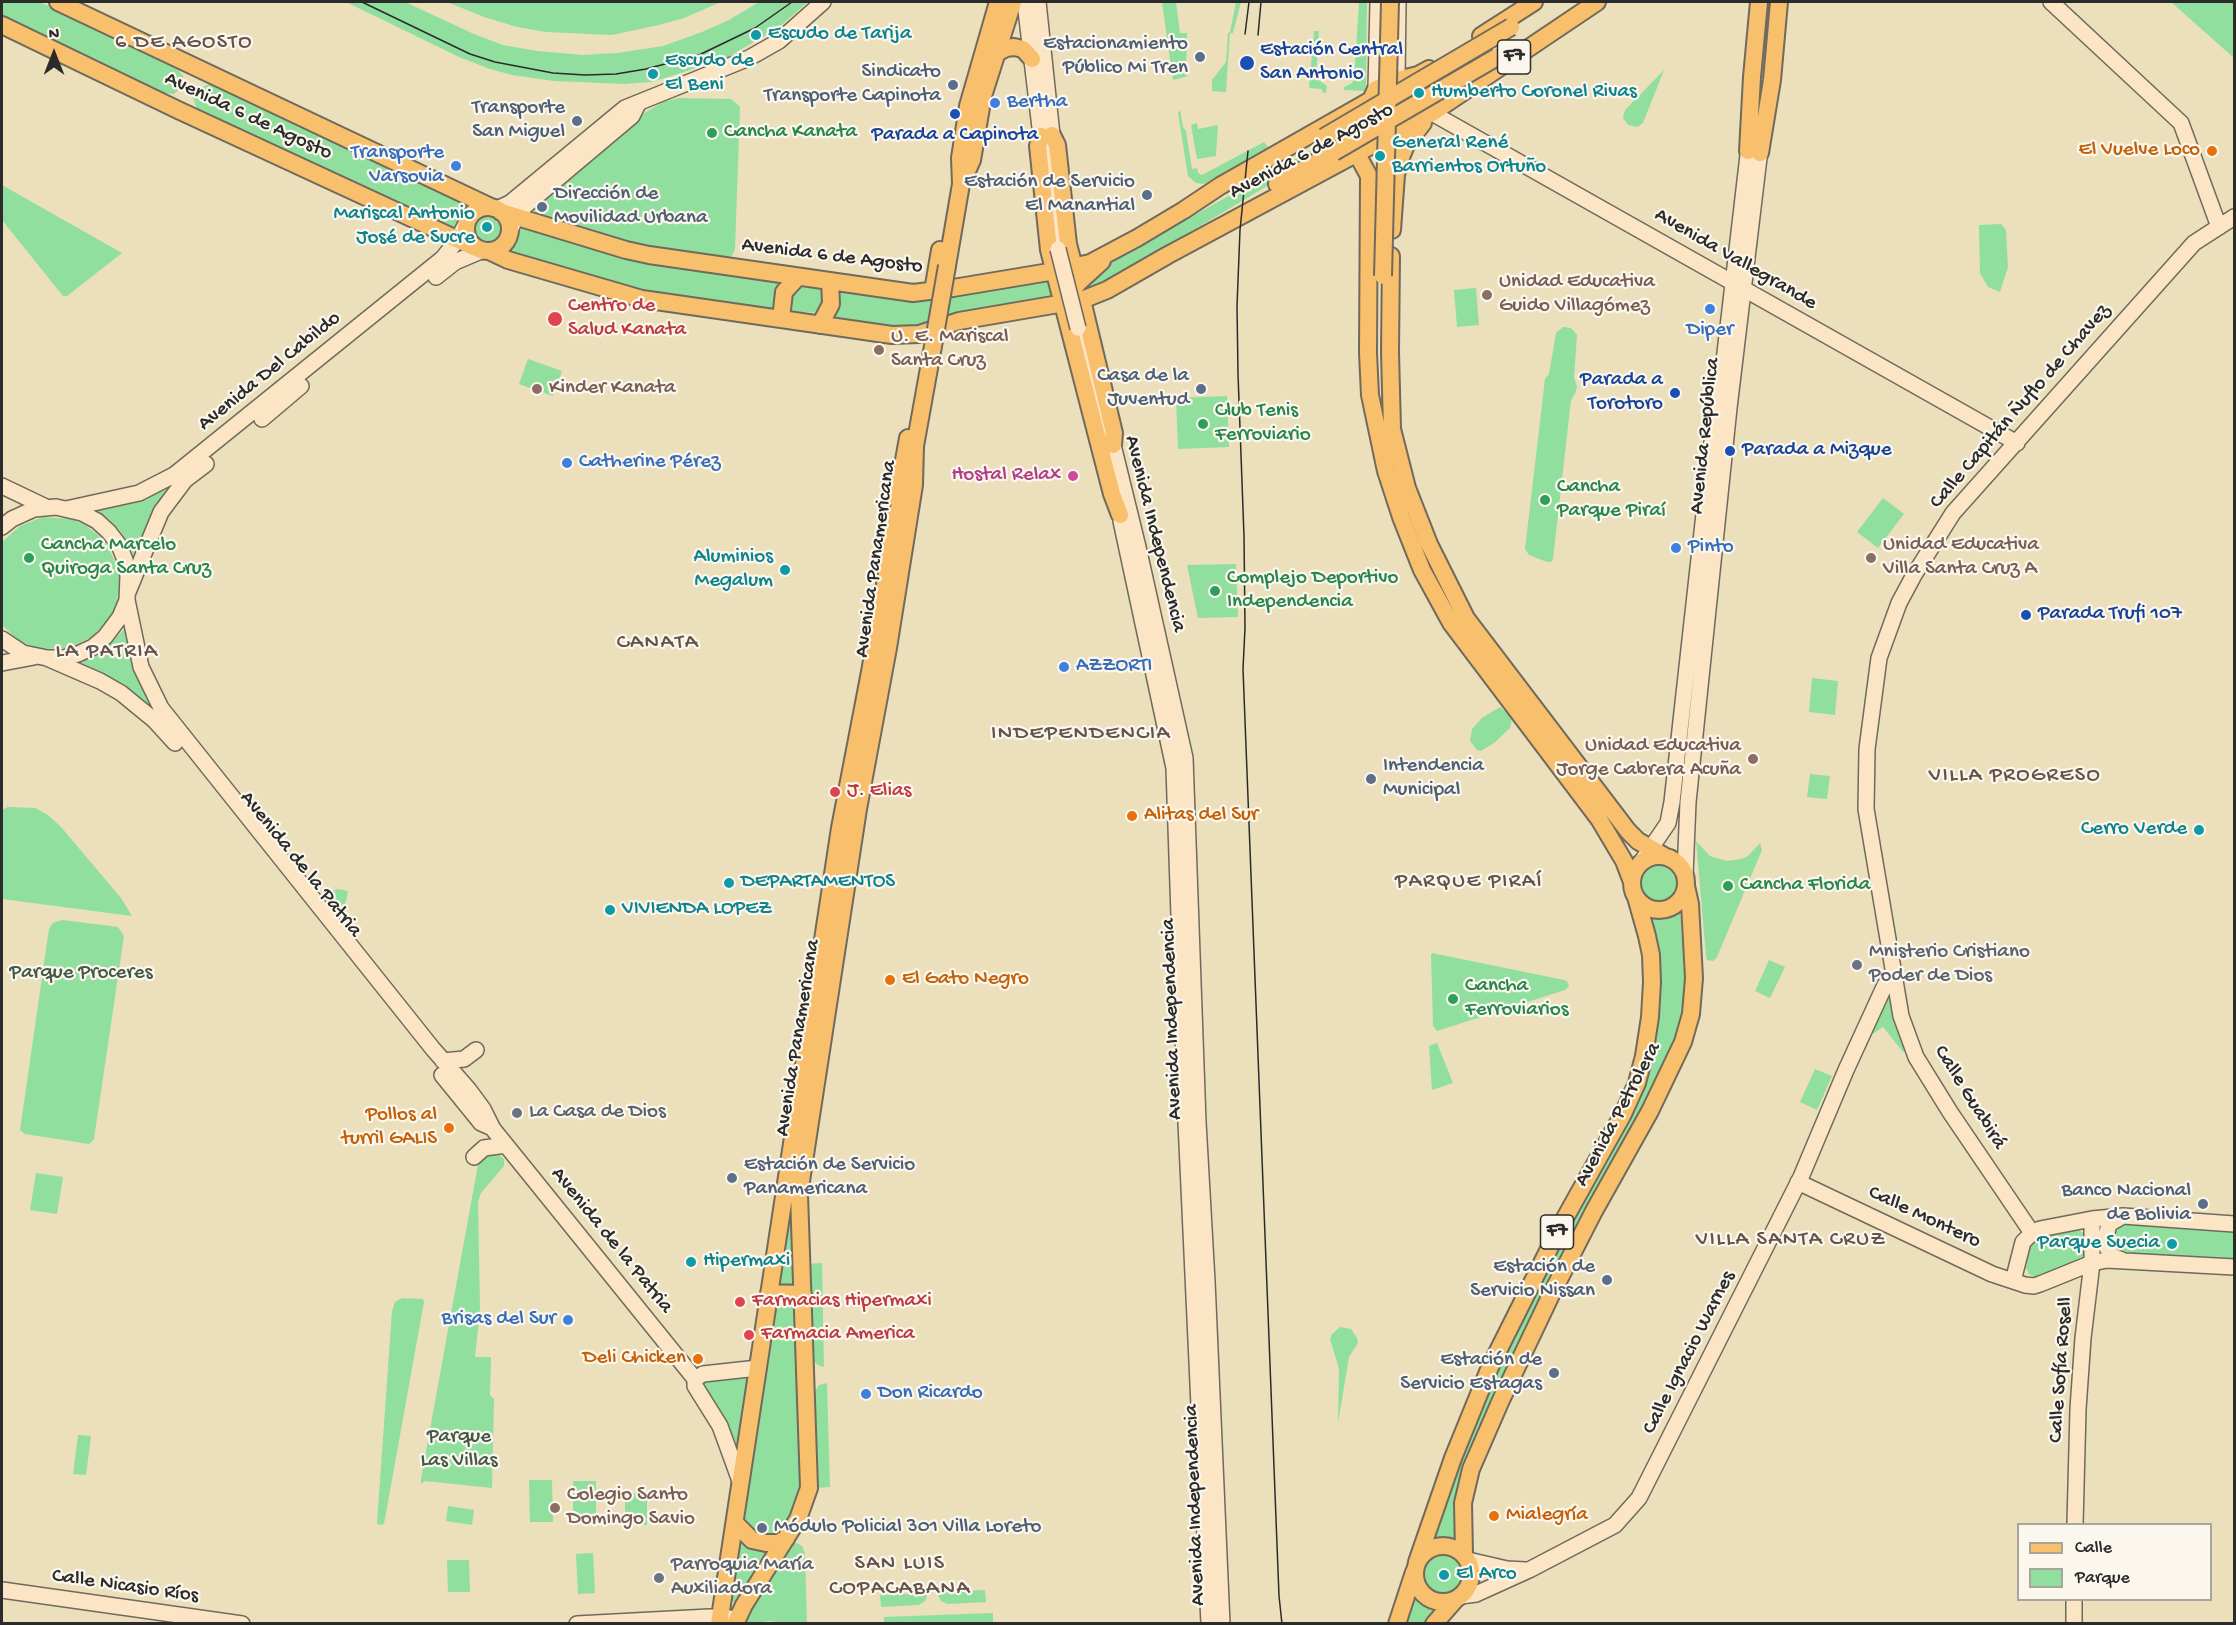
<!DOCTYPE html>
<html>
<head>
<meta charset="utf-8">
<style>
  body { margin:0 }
  #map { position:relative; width:2236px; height:1625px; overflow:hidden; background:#ecdfbc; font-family:"Gochi Hand",sans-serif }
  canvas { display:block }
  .frame { position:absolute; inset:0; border:3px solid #2b2b2b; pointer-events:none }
  .legend { position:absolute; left:2017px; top:1523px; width:195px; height:78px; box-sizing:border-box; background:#fbf7ec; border:2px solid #a8a59f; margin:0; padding:8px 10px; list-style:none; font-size:18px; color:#2b2b2b }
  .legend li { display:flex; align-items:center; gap:12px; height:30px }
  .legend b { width:30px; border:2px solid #a8a59f }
  .north { position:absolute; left:24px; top:24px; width:60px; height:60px; -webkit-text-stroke:4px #fbf7ec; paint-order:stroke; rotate:0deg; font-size:16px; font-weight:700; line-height:24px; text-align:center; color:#2b2b2b }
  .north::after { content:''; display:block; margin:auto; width:21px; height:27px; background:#2b2b2b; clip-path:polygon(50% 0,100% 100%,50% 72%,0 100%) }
</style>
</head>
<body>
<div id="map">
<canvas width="2236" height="1625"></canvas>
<div class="frame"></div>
<ul class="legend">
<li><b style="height:8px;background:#f8bf6c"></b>Calle</li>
<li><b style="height:16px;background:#90df9e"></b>Parque</li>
</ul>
<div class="north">N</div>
</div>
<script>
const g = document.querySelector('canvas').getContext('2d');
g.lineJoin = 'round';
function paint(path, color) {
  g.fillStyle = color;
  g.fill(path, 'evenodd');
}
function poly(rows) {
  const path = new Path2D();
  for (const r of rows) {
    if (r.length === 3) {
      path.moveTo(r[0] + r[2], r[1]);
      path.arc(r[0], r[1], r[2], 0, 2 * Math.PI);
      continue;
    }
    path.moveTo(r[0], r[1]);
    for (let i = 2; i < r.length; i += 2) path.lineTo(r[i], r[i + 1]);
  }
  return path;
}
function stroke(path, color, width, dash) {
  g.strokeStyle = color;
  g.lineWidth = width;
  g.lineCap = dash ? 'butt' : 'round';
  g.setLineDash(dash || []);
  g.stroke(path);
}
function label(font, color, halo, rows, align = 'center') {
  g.font = font + ' "Gochi Hand",sans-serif';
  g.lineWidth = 4.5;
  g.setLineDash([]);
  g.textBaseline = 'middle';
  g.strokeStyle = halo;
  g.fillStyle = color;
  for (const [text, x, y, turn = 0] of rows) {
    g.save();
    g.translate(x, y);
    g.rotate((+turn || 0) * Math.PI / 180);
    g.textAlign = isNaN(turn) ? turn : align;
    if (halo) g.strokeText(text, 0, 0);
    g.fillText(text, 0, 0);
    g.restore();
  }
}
const green = poly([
  [2,2,39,2,54,8,176,67,183,76,183,86,174,94,163,93,2,17],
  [346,2,405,2,474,34,503,45,537,51,583,55,617,53,663,46,702,32,729,20,759,2,808,2,778,28,728,57,669,77,651,82,624,84,554,81,512,75,490,69,459,57],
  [447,2,721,2,684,18,659,25,612,35,546,32,517,27,484,17],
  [1162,2,1176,2,1180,33,1187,33,1186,75,1188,76,1173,80],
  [1236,2,1241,2,1233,33,1230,33,1226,92,1212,91,1212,80,1226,62,1228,33,1230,32],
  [1359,2,1367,2,1366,85,1364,91,1344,90,1344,87,1351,84,1354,80],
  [2171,2,2234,2,2234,58],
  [1314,31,1319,31,1316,78,1327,86,1326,93,1322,92,1322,89,1309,88],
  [1664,70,1643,123,1637,127,1628,125,1623,118,1625,110],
  [210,84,469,204,460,216,457,231,202,112,197,109,193,98,199,88],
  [679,98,731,99,740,107,735,249,732,256,725,258,634,244,537,215,533,207,641,115,663,102],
  [1180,110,1183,127,1186,131,1192,169,1197,168,1198,173,1202,175,1264,142,1268,147,1204,184,1196,183,1188,176,1178,113],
  [1197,123,1198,129,1218,125,1216,156,1197,159,1191,125],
  [1334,125,1343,140,1331,148,1101,285,1070,295,1080,284,1124,254,1326,142],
  [2,185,122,253,67,296,63,296,2,220],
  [488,228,14],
  [2001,224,2006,230,2008,267,2000,292,1988,287,1980,273,1979,225],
  [519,226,785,282,777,311,643,292,507,252,516,241],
  [1051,277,1055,298,937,319,914,326,891,327,830,319,835,289],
  [796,287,822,289,827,296,819,313,790,311,790,290],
  [1476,288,1479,325,1457,327,1454,290],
  [1563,327,1571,328,1577,335,1574,377,1577,387,1575,394,1571,400,1553,559,1551,562,1547,562,1529,555,1525,549,1545,379,1549,374,1556,333],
  [528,359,562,371,553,396,519,384],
  [1227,396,1229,447,1178,449,1176,398],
  [188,472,147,528,134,557,124,536,117,527,109,519,93,508],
  [1883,498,1904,514,1878,548,1857,532],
  [43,517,71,519,85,525,97,534,106,544,114,559,119,574,119,590,116,605,110,618,92,637,68,648,42,649,29,645,18,640,2,625,2,542,20,526],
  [1236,564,1238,617,1198,618,1187,565],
  [126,627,129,650,137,673,159,715,128,691,77,665,105,650],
  [1812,678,1838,681,1835,715,1809,712],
  [1500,707,1512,718,1510,728,1494,743,1481,751,1477,750,1470,741,1472,729,1482,718],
  [1810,774,1830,776,1827,799,1807,797],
  [8,807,35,808,48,815,61,827,121,898,132,916,2,899,2,810],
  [1696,841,1710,856,1727,861,1741,859,1748,856,1760,843,1762,850,1717,957,1713,961,1707,960,1706,956],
  [1660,883,19],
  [338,889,348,891,341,926,318,899,328,892],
  [1680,908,1685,986,1683,1011,1674,1047,1662,1075,1529,1323,1456,1538,1434,1538,1432,1537,1459,1461,1499,1366,1555,1250,1629,1116,1657,946,1650,915,1665,917],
  [62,920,118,927,124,936,94,1139,89,1144,25,1134,20,1130,49,929,53,923],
  [1432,953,1564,980,1567,981,1569,986,1565,990,1437,1031,1433,1026,1431,955],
  [1769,960,1785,967,1770,998,1755,991],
  [1891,989,1906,1050,1903,1052,1883,1027,1873,1034,1869,1032],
  [1437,1043,1453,1083,1432,1090,1429,1046],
  [1815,1069,1832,1076,1817,1110,1800,1102],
  [796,1145,795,1287,776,1286],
  [497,1152,504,1159,504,1166,481,1193,478,1201,480,1310,475,1357,491,1357,490,1395,494,1399,492,1488,425,1481,421,1484,421,1479,479,1159,480,1156],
  [36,1173,63,1177,57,1214,30,1210],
  [2119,1223,2234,1229,2234,1261,2120,1254,2112,1249,2111,1230],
  [2077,1229,2085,1234,2085,1256,2083,1258,2037,1278,2029,1274,2026,1268,2029,1244,2038,1237],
  [822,1263,824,1367,818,1365,813,1360,806,1264],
  [402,1298,423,1299,424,1302,384,1524,379,1525,377,1523,392,1311,395,1302],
  [782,1301,791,1302,796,1307,802,1486,788,1524,779,1534,772,1536,757,1534,747,1526,743,1513,776,1306],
  [1340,1327,1351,1329,1357,1338,1358,1343,1349,1357,1338,1423,1339,1369,1330,1339,1332,1334],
  [747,1376,749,1379,739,1443,736,1444,733,1443,708,1398,701,1382],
  [827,1383,830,1487,815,1488,814,1393,819,1385],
  [78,1435,91,1436,86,1475,73,1474],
  [529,1480,552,1480,553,1522,530,1522],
  [573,1481,596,1481,596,1523,573,1523],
  [625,1493,647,1493,647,1525,625,1525],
  [448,1506,474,1510,472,1525,446,1521],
  [742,1541,769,1551,737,1603,734,1603,730,1598,739,1543],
  [797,1543,802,1546,805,1553,807,1623,784,1623,769,1621,757,1623,743,1624,748,1611,792,1544],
  [593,1553,595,1593,578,1594,576,1554],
  [1443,1575,21],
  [447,1560,469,1560,470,1592,448,1592],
  [985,1590,986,1602,948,1604,941,1601,936,1592],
  [928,1593,925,1601,919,1605,881,1607,880,1595],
  [1413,1596,1437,1609,1426,1623,1405,1624],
  [993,1613,993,1623,884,1623,884,1617]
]);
const secondary = poly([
  [1025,2,1041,136,1047,146,1058,249],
  [1038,2,1052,135,1047,146],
  [2051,2,2181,123,2219,227],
  [1397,80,1398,2],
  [1376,89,1378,2],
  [1432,113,2017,443],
  [497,209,510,203,625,108,749,58,779,41,823,2],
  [510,231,516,216,525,206,632,116,638,104],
  [436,277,455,262,483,250],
  [1078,328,1103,424,1113,445,1138,547,1185,758,1198,1122,1207,1281,1222,1624],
  [262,419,301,386],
  [2,486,46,507],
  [66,509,139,493,174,475,443,258,458,239,468,220],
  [1121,521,1174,768,1186,1122,1209,1624],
  [2,527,12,519,34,509,56,507,82,513,97,521,109,532,119,545,125,560,128,576,127,600,120,617,105,637,93,647,78,654,63,658,47,658,23,653,2,639],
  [128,592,161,512,185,480,206,464],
  [127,600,141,667,161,708,433,1049,469,1090,483,1109,493,1129,695,1379,695,1386,720,1426,740,1481],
  [47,658,100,681,121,693,154,720,175,743],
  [2,663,34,657],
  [1640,864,1668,823,1672,802,1716,406,1721,387,1750,138],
  [1685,875,1688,802,1729,408,1761,141],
  [443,1061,464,1059,476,1050],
  [442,1075,481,1123,490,1127],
  [474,1157,484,1148,506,1145],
  [1798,1182,1992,1274,2025,1285,2034,1286,2040,1284,2092,1263,2107,1260,2234,1267],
  [2032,1233,1950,1112,1916,1057,1901,1016,1866,809,1867,749,1879,658,1899,603,1914,575,1953,513,2194,243,2234,217],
  [2122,1260,2112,1256,2106,1246,2105,1241,2109,1224,2123,1216],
  [2013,1281,2023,1242,2032,1233,2040,1229,2092,1219,2123,1216,2234,1224],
  [695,1379,703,1374,758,1368],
  [2075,1524,2078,1409,2083,1338,2092,1263,2092,1219],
  [1468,1560,1507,1569,1526,1570],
  [2,1590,242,1624],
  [1461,1596,1476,1594,1529,1570,1615,1525,1639,1498,1801,1177,1846,1070,1885,985,1895,975],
  [577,1624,709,1617,730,1618],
  [2074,1624,2074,1600]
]);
const primary = poly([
  [58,2,493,208],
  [2,25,178,110,476,248],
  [1481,36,1534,2],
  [997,53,1006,48,1014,47,1023,49,1032,59],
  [1052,135,1057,145,1068,244,1074,267],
  [1041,136,1038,146,1049,250,1112,494,1120,515],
  [1352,145,1369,176,1368,353,1370,395,1386,471,1401,517,1422,570,1451,623,1599,819,1624,861,1632,882],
  [1748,151,1752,77,1759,2],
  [1760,153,1772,80,1779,2],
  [962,182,972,160,983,96,1013,2],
  [1277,184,1334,152],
  [488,229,22],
  [501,212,626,250,649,255,913,293,953,288,1049,272,1090,263,1137,238,1184,210,1220,186,1371,100,1376,89,1397,80,1418,75,1429,69],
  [1392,230,1396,175,1400,160,1406,145,1423,123],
  [489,251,508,260,642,299,892,335,919,334,959,321,1082,300,1107,290,1168,255,1432,113,1597,2],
  [1391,256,1390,352,1392,429,1407,488,1429,544,1466,618,1628,831,1638,841,1664,856],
  [947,266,961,184,960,158,968,106,998,2],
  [933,291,940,250],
  [1082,300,1114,433,1113,445],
  [1063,303,1079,282,1102,261],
  [781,319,784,292,798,277],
  [820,325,831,304,830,281],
  [897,499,908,438],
  [1659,883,27],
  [769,1293,803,1294],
  [735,1523,752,1540,766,1543,777,1543,786,1539],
  [1443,1574,28],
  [1464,1554,1463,1503,1471,1469,1501,1400,1550,1297,1594,1211,1650,1111,1683,1042,1691,1014,1694,978,1690,904,1686,886],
  [1417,1562,1453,1458,1490,1367,1560,1227,1623,1114,1637,1083,1644,1056,1650,1017,1652,982,1651,955,1647,936,1636,897],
  [719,1624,840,828,870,672,897,514,905,488],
  [735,1624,744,1605,798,1519,809,1488,799,1194,858,809,888,648,914,485,915,446,933,346],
  [1397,1624,1414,1572],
  [1434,1624,1456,1599]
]);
const tram = poly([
  [362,2,470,54,495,62,553,73,585,75,616,74,646,69,699,55,755,28,792,2],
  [1245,34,1249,2],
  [1258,35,1261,2],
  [1248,151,1240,230,1237,306,1238,374,1244,536,1245,628,1243,669,1279,1596,1282,1624]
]);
const secondaryBridge = poly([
  [1058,249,1078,328]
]);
const primaryBridge = poly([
  [1324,137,1511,27],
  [1334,152,1497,57],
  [1383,276,1390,2],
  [933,346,947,266]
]);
const markers = [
  [756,35,6,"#0f9aa8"],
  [1200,57,6,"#5c6f8a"],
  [1247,63,8,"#1a4fb4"],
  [653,74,6,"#0f9aa8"],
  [953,85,6,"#5c6f8a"],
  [1419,93,6,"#0f9aa8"],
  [995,103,6,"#3f7fe0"],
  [955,114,6,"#1a4fb4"],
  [577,121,6,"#5c6f8a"],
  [712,133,6,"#2e9e5b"],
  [2212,151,6,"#e8710a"],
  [1380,156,6,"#0f9aa8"],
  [456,166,6,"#3f7fe0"],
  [1147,195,6,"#5c6f8a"],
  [542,207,6,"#5c6f8a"],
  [487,227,6,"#0f9aa8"],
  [1487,295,6,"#8d6e63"],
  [1710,309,6,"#3f7fe0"],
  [555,319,8,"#e0444e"],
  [879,350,6,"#8d6e63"],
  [537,389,6,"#8d6e63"],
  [1201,389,6,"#5c6f8a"],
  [1675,393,6,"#1a4fb4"],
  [1203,424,6,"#2e9e5b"],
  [1730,451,6,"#1a4fb4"],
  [567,463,6,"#3f7fe0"],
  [1073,476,6,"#d1479c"],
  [1545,500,6,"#2e9e5b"],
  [1676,548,6,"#3f7fe0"],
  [29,558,6,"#2e9e5b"],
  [1871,558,6,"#8d6e63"],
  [785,570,6,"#0f9aa8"],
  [1215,591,6,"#2e9e5b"],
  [2026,615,6,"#1a4fb4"],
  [1064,667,6,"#3f7fe0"],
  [1753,759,6,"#8d6e63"],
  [1371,779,6,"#5c6f8a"],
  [835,792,6,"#e0444e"],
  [1132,816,6,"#e8710a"],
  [2199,830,6,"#0f9aa8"],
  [729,883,6,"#0f9aa8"],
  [1728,886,6,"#2e9e5b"],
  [610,910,6,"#0f9aa8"],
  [1857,965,6,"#6b7280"],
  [890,980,6,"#e8710a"],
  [1453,999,6,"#2e9e5b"],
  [517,1113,6,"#6b7280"],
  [449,1128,6,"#e8710a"],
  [732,1178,6,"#5c6f8a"],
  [2203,1204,6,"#5c6f8a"],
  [2172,1244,6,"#0f9aa8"],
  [691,1262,6,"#0f9aa8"],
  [1607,1280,6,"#5c6f8a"],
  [740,1302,6,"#e0444e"],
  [568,1320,6,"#3f7fe0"],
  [749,1335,6,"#e0444e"],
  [698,1359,6,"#e8710a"],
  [1554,1373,6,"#5c6f8a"],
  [866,1394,6,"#3f7fe0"],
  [555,1508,6,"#8d6e63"],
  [1494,1516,6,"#e8710a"],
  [762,1528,6,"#5c6f8a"],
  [1444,1575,6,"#0f9aa8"],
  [659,1578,6,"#6b7280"]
];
const shields = [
  [1514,57,33],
  [1557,1232,33]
];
const shieldNames = [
  ["F7",1514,57],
  ["F7",1557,1232]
];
const cultureNames = [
  ["Escudo de Tarija",768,35],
  ["Escudo de",665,62],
  ["El Beni",665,86],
  ["Humberto Coronel Rivas",1431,93],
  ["General René",1392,144],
  ["Barrientos Ortuño",1392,168],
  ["Mariscal Antonio",475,215,"right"],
  ["José de Sucre",475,239,"right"],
  ["Aluminios",773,558,"right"],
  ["Megalum",773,582,"right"],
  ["Cerro Verde",2187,830,"right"],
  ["DEPARTAMENTOS",741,883],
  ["VIVIENDA LOPEZ",622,910],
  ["Parque Suecia",2160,1244,"right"],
  ["Hipermaxi",703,1262],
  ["El Arco",1456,1575]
];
const serviceNames = [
  ["Estacionamiento",1188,45],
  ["Público Mi Tren",1188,69],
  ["Sindicato",941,73],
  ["Transporte Capinota",941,97],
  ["Transporte",565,109],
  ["San Miguel",565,133],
  ["Estación de Servicio",1135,183],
  ["El Manantial",1135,207],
  ["Dirección de",554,195,"left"],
  ["Movilidad Urbana",554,219,"left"],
  ["Casa de la",1189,377],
  ["Juventud",1189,401],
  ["Intendencia",1383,767,"left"],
  ["Municipal",1383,791,"left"],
  ["Estación de Servicio",744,1166,"left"],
  ["Panamericana",744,1190,"left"],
  ["Banco Nacional",2191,1192],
  ["de Bolivia",2191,1216],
  ["Estación de",1595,1268],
  ["Servicio Nissan",1595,1292],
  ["Estación de",1542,1361],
  ["Servicio Estagas",1542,1385],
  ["Módulo Policial 301 Villa Loreto",774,1528,"left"]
];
const transitNames = [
  ["Estación Central",1260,51],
  ["San Antonio",1260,75],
  ["Parada a Capinota",955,136,"center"],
  ["Parada a",1663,381,"right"],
  ["Torotoro",1663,405,"right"],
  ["Parada a Mizque",1742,451],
  ["Parada Trufi 107",2038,615]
];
const shopNames = [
  ["Bertha",1007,103],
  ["Transporte",444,154,"right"],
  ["Varsovia",444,178,"right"],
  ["Diper",1710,331,"center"],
  ["Catherine Pérez",579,463],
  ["Pinto",1688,548],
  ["AZZORTI",1076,667],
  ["Brisas del Sur",556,1320,"right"],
  ["Don Ricardo",878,1394]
];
const streetNames = [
  ["Avenida 6 de Agosto",248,117,25],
  ["Avenida 6 de Agosto",1312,152,-28],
  ["Avenida 6 de Agosto",832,257,7],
  ["Avenida Vallegrande",1735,260,30],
  ["Avenida Del Cabildo",270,372,-39],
  ["Calle Capitán Ñuflo de Chavez",2021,407,-49],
  ["Avenida República",1706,436,-84],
  ["Avenida Independencia",1154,534,76],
  ["Avenida Panamericana",877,559,-82],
  ["Avenida de la Patria",300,865,51],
  ["Avenida Independencia",1173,1019,-92],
  ["Avenida Panamericana",799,1038,-81],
  ["Calle Guabirá",1969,1098,58],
  ["Avenida Petrolera",1619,1115,-62],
  ["Calle Montero",1924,1218,25],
  ["Avenida de la Patria",611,1241,51],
  ["Calle Ignacio Warnes",1690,1353,-63],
  ["Calle Sofía Rosell",2062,1370,-86],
  ["Avenida Independencia",1196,1505,-92],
  ["Calle Nicasio Ríos",125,1587,8]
];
const leisureNames = [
  ["Cancha Kanata",724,133],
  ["Club Tenis",1215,412],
  ["Ferroviario",1215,436],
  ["Cancha",1557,488],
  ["Parque Piraí",1557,512],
  ["Cancha Marcelo",41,546],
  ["Quiroga Santa Cruz",41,570],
  ["Complejo Deportivo",1227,579],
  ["Independencia",1227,603],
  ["Cancha Florida",1740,886],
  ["Cancha",1465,987],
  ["Ferroviarios",1465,1011]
];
const foodNames = [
  ["El Vuelve Loco",2200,151],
  ["Alitas del Sur",1144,816,"left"],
  ["El Gato Negro",902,980,"left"],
  ["Pollos al",437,1116],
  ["turril GALIS",437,1140],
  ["Deli Chicken",686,1359],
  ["Mialegría",1506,1516,"left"]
];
const educationNames = [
  ["Unidad Educativa",1499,283],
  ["Guido Villagómez",1499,307],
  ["U. E. Mariscal",891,338],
  ["Santa Cruz",891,362],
  ["Kinder Kanata",549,389],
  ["Unidad Educativa",1883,546],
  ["Villa Santa Cruz A",1883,570],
  ["Unidad Educativa",1741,747,"right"],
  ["Jorge Cabrera Acuña",1741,771,"right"],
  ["Colegio Santo",567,1496],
  ["Domingo Savio",567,1520]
];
const healthNames = [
  ["Centro de",568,307],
  ["Salud Kanata",568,331],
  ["J. Elias",847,792],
  ["Farmacias Hipermaxi",752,1302],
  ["Farmacia America",761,1335]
];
const hotelNames = [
  ["Hostal Relax",1061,476]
];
const worshipNames = [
  ["Mnisterio Cristiano",1869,953],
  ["Poder de Dios",1869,977],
  ["La Casa de Dios",529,1113],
  ["Parroquia María",671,1566],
  ["Auxiliadora",671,1590]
];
const parkNames = [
  ["Parque Proceres",81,974],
  ["Parque",459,1438],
  ["Las Villas",459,1462]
];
const neighbourhoodNames = [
  ["6 DE AGOSTO",184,44],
  ["CANATA",658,644],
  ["LA PATRIA",107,653],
  ["INDEPENDENCIA",1081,735],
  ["VILLA PROGRESO",2015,777],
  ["PARQUE PIRAÍ",1469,883],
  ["VILLA SANTA CRUZ",1791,1241],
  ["SAN LUIS",900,1565],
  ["COPACABANA",900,1590]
];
paint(green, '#90df9e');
stroke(secondary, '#6f6a5e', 18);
stroke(primary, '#6f6a5e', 20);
stroke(secondary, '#fce5c4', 15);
stroke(primary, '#f8bf6c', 16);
stroke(tram, '#2b2b2b', 1.5);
stroke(secondaryBridge, '#6f6a5e', 18, []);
stroke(primaryBridge, '#6f6a5e', 20, []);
stroke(secondaryBridge, '#fce5c4', 15);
stroke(primaryBridge, '#f8bf6c', 16);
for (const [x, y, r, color] of markers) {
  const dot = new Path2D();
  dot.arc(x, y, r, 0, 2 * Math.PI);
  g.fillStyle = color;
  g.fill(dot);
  stroke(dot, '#fbf7ec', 2);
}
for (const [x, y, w] of shields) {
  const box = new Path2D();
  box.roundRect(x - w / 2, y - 17, w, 34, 4.5);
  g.fillStyle = '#fbf7ec';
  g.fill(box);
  stroke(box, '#2b2b2b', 1.5);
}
label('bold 20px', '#2b2b2b', null, shieldNames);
label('21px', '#0d838f', '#fbf7ec', cultureNames, 'left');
label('21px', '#4e5e75', '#fbf7ec', serviceNames, 'right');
label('21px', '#164399', '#fbf7ec', transitNames, 'left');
label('21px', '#366cbe', '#fbf7ec', shopNames, 'left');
label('21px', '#2b2b2b', '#fbf7ec', streetNames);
label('21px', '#27864d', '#fbf7ec', leisureNames, 'left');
label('21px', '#c56008', '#fbf7ec', foodNames, 'right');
label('21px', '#785e54', '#fbf7ec', educationNames, 'left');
label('21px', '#be3a42', '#fbf7ec', healthNames, 'left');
label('21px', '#b23c85', '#fbf7ec', hotelNames, 'right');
label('21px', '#5b616d', '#fbf7ec', worshipNames, 'left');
label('21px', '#445848', '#fbf7ec', parkNames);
g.letterSpacing = '1.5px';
label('22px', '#64534b', '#fbf7ec', neighbourhoodNames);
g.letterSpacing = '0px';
</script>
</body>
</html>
